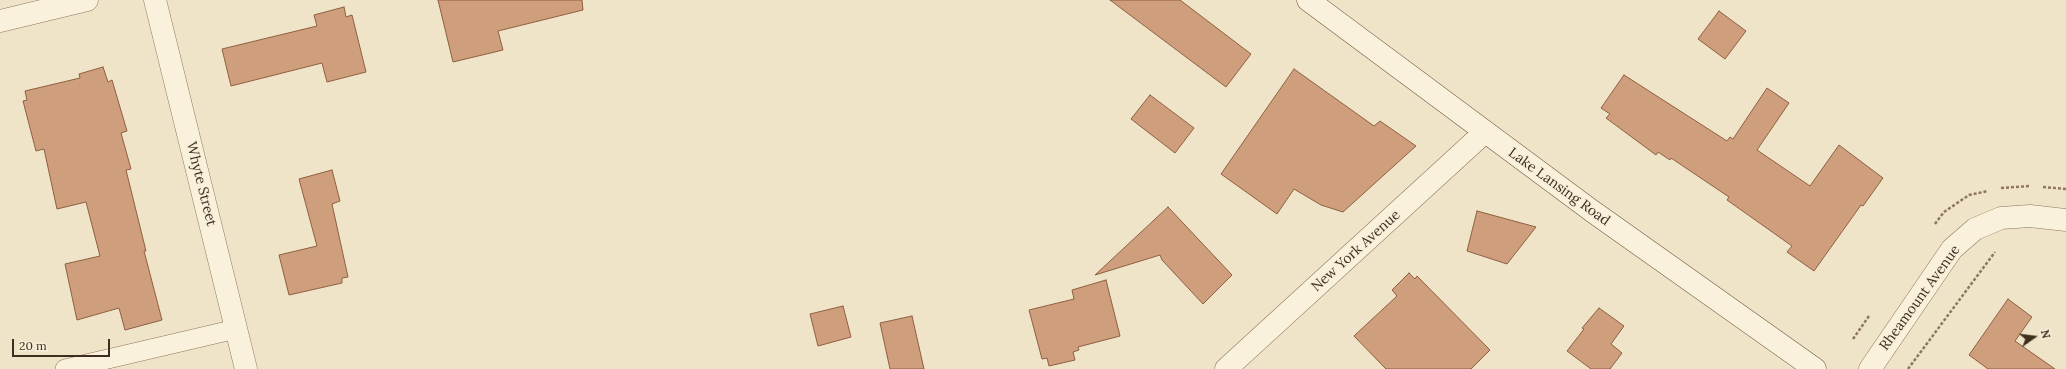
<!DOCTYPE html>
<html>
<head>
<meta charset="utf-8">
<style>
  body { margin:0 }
  #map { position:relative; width:2066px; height:369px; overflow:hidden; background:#f0e4c8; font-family:Lora,serif }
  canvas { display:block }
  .north { position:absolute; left:2014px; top:317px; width:40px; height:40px; -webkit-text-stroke:3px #f7eed8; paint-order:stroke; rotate:76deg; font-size:11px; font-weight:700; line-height:16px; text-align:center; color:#3d2e20 }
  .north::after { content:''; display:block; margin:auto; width:14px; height:18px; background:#3d2e20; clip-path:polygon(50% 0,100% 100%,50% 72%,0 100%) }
  .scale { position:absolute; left:12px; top:339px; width:98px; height:18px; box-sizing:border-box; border:2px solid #3d2e20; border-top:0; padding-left:5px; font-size:12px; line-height:14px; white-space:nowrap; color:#3d2e20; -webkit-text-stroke:3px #f7eed8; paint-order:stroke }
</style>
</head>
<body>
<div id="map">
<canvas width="2066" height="369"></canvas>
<div class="north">N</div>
<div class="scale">20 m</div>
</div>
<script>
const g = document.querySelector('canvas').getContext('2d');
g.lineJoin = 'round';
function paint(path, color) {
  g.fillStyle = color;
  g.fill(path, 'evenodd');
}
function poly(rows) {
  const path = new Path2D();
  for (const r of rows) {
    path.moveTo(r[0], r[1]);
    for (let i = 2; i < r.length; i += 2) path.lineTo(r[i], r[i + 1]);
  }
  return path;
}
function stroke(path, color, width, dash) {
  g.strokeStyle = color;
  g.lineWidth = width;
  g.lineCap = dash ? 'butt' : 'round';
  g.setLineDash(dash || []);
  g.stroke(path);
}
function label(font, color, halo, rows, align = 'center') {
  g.font = font + ' Lora,serif';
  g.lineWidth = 3;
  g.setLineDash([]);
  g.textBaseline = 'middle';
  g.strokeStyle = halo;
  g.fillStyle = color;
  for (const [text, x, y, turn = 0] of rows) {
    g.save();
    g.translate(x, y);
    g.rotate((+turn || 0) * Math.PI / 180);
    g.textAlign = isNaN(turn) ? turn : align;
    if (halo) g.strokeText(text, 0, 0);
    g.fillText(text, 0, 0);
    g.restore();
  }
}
const building = poly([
  [438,0,582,0,583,10,498,31,503,50,453,62,438,0],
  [1110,0,1180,0,1251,54,1226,87,1110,0],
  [344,7,346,17,352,15,366,72,327,82,322,63,231,86,222,49,317,26,314,15,344,7],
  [1719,11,1746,31,1725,59,1698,39,1719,11],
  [103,67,108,82,112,80,127,131,121,133,131,169,126,170,146,251,144,251,162,320,125,330,119,308,77,320,65,264,100,256,86,202,57,209,44,149,36,151,23,101,27,100,25,91,80,78,79,74,103,67],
  [1294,69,1374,126,1380,121,1416,146,1343,212,1321,205,1294,189,1277,214,1221,174,1294,69],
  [1624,75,1727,141,1730,137,1733,139,1767,88,1789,103,1757,150,1810,186,1839,145,1883,178,1863,206,1861,205,1814,271,1787,252,1792,246,1727,200,1729,197,1671,158,1670,160,1658,152,1656,155,1606,118,1610,114,1601,108,1624,75],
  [1150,95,1194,128,1175,153,1131,119,1150,95],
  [332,170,340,201,332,204,348,277,342,278,342,283,289,295,279,255,317,246,299,179,332,170],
  [1168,207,1232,275,1203,304,1162,260,1160,255,1095,275,1168,207],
  [1477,211,1536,227,1507,264,1467,251,1477,211],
  [1409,273,1415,279,1417,276,1490,350,1471,369,1386,369,1354,336,1397,296,1392,290,1409,273],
  [1106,280,1120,336,1078,347,1079,350,1073,352,1075,360,1049,366,1047,358,1042,359,1029,310,1074,299,1072,290,1106,280],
  [2008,299,2032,317,2015,341,2055,369,1988,369,1969,355,2008,299],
  [843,306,851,337,818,346,810,314,843,306],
  [1599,308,1624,326,1611,344,1622,353,1610,369,1591,369,1567,351,1584,329,1582,328,1599,308],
  [912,316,924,369,890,369,880,323,912,316]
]);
const path = poly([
  [2043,187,2066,189],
  [2001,188,2030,186],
  [1935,224,1944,212,1969,195,1988,191],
  [1853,339,1869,316],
  [1908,369,1995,252]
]);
const service = poly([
  [65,369,236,329]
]);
const minor = poly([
  [155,0,246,369],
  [0,21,87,0],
  [1226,369,1485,132],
  [1870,369,1952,249,1975,229,2001,218,2030,216,2066,220]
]);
const secondary = poly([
  [1308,0,1592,211,1815,369]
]);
const streetNames = [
  ["Whyte Street",201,184,76],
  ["Lake Lansing Road",1559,187,36],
  ["New York Avenue",1356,251,-42],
  ["Rheamount Avenue",1920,298,-54]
];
paint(building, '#cf9f7d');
stroke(building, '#8d5f41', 1);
stroke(service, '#8d765c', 20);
stroke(minor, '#8d765c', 23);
stroke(secondary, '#6f573f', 23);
stroke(path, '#8d765c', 2.5, [3, 2]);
stroke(service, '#faf1dc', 19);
stroke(minor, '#faf1dc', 22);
stroke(secondary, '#faf1dc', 22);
label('14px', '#3d2e20', '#f7eed8', streetNames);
</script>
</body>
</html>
